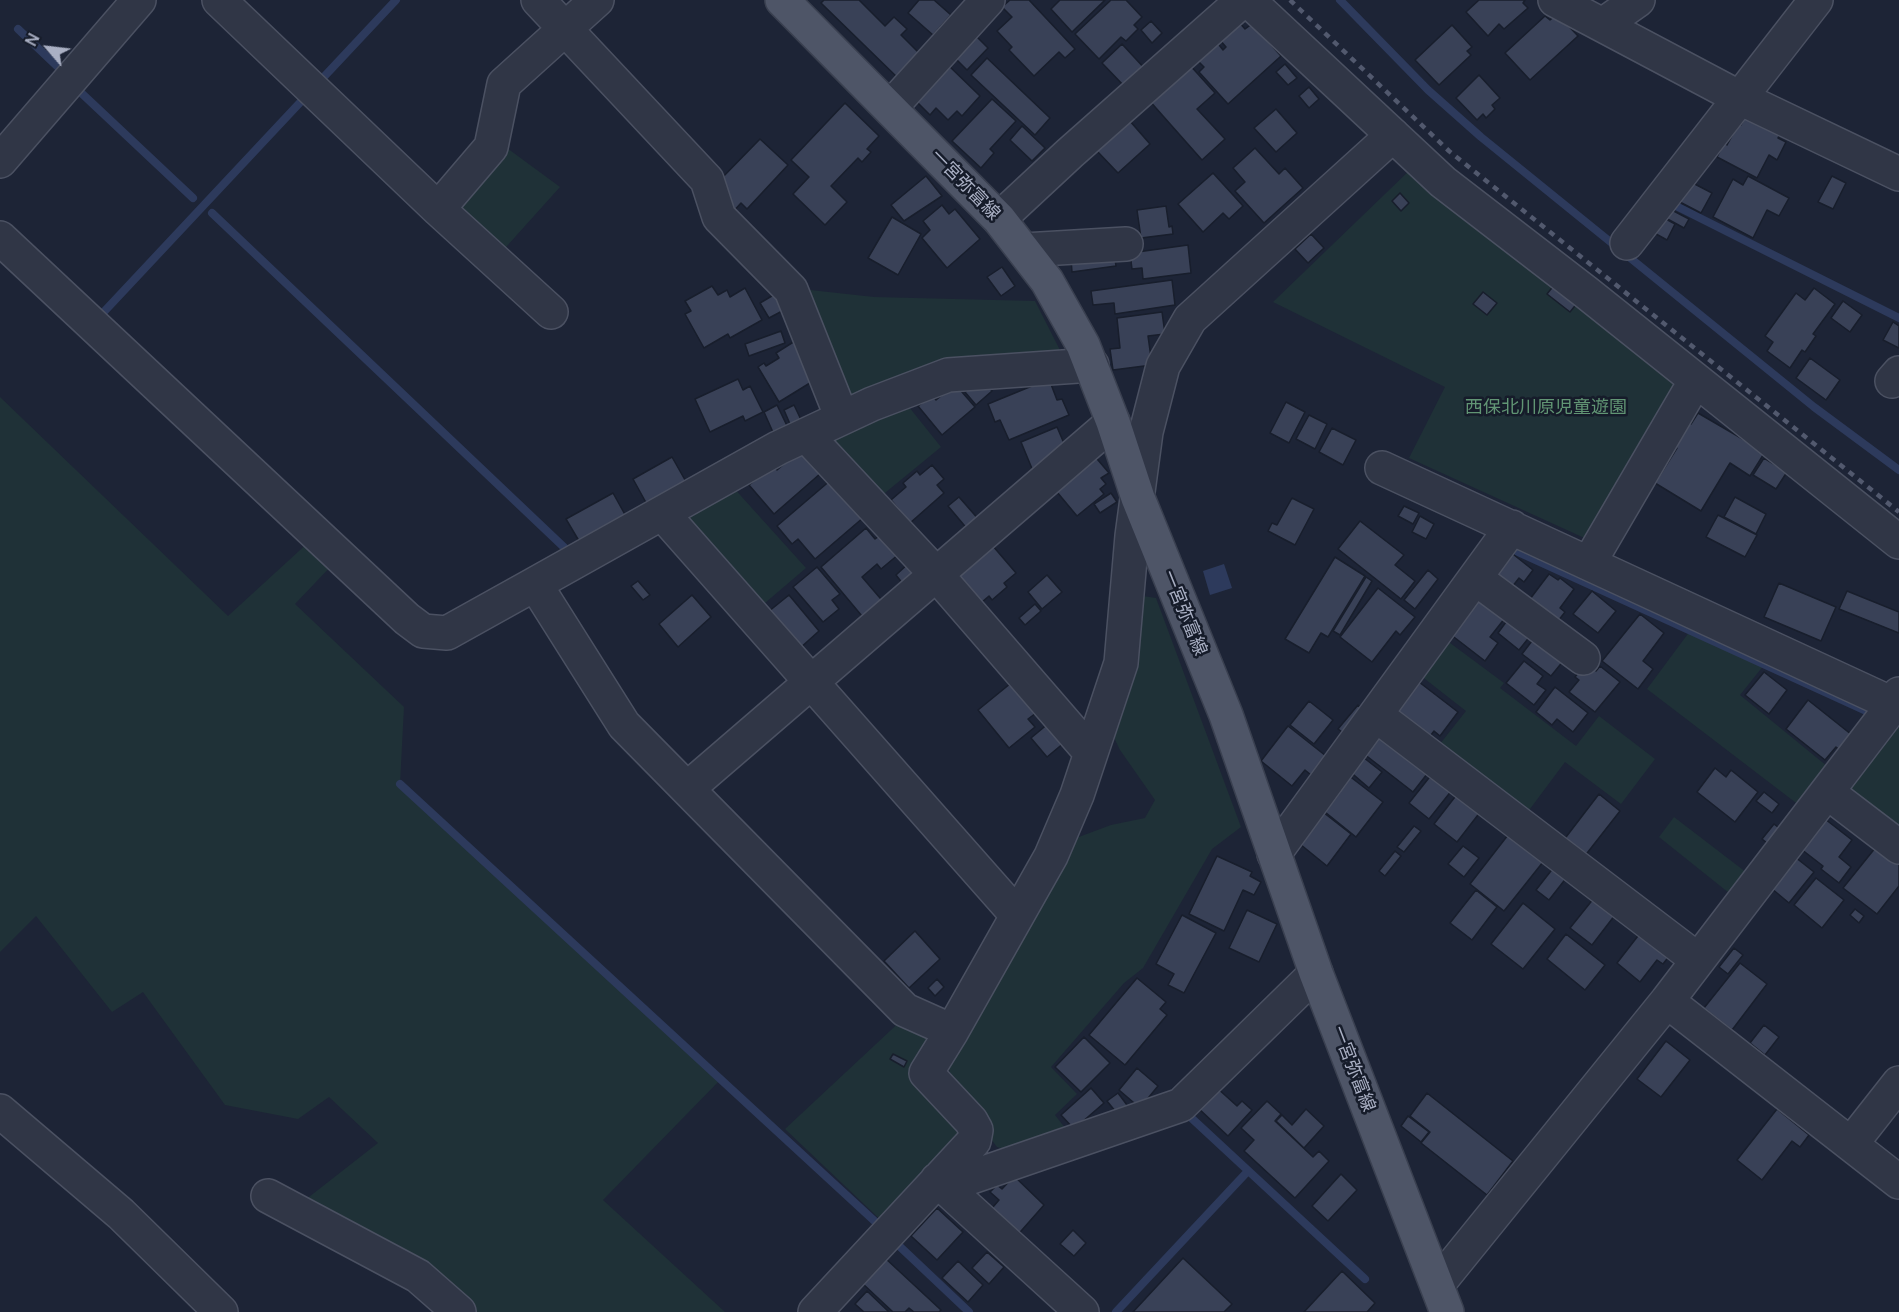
<!DOCTYPE html>
<html>
<head>
<meta charset="utf-8">
<style>
  body { margin:0 }
  #map { position:relative; width:1899px; height:1312px; overflow:hidden; background:#1d2436; font-family:Manrope,sans-serif }
  canvas { display:block }
  .north { position:absolute; left:18px; top:18px; width:60px; height:60px; -webkit-text-stroke:4px #161c2a; paint-order:stroke; rotate:298deg; font-size:16px; font-weight:700; line-height:24px; text-align:center; color:#aab0c4 }
  .north::after { content:''; display:block; margin:auto; width:21px; height:27px; background:#aab0c4; clip-path:polygon(50% 0,100% 100%,50% 72%,0 100%) }
</style>
</head>
<body>
<div id="map">
<canvas width="1899" height="1312"></canvas>
<div class="north">N</div>
</div>
<script>
const g = document.querySelector('canvas').getContext('2d');
g.lineJoin = 'round';
function paint(path, color) {
  g.fillStyle = color;
  g.fill(path, 'evenodd');
}
function poly(rows) {
  const path = new Path2D();
  for (const r of rows) {
    path.moveTo(r[0], r[1]);
    for (let i = 2; i < r.length; i += 2) path.lineTo(r[i], r[i + 1]);
  }
  return path;
}
function stroke(path, color, width, dash) {
  g.strokeStyle = color;
  g.lineWidth = width;
  g.lineCap = dash ? 'butt' : 'round';
  g.setLineDash(dash || []);
  g.stroke(path);
}
function label(font, color, halo, rows, align = 'center') {
  g.font = font + ' Manrope,"Noto Sans JP",sans-serif';
  g.lineWidth = 5;
  g.setLineDash([]);
  g.textBaseline = 'middle';
  g.strokeStyle = halo;
  g.fillStyle = color;
  for (const [text, x, y, turn = 0] of rows) {
    g.save();
    g.translate(x, y);
    g.rotate((+turn || 0) * Math.PI / 180);
    g.textAlign = isNaN(turn) ? turn : align;
    if (halo) g.strokeText(text, 0, 0);
    g.fillText(text, 0, 0);
    g.restore();
  }
}
const green = poly([
  [507,148,560,187,498,256,455,213],
  [1413,167,1683,386,1591,541,1409,458,1445,387,1273,302],
  [801,289,874,297,1035,301,1063,356,849,405],
  [0,397,228,616,311,540,335,562,295,604,404,707,400,784,721,1079,603,1200,725,1312,470,1312,300,1204,378,1143,329,1097,298,1119,225,1105,143,992,112,1012,36,916,0,952],
  [905,402,941,447,880,497,825,437],
  [732,486,806,568,758,609,682,525,685,510],
  [1136,595,1156,598,1241,827,1212,849,1143,968,1124,983,1051,1067,1077,1094,1055,1115,1072,1137,1014,1152,997,1147,988,1135,953,1084,948,1065,1068,841,1111,825,1145,818,1155,800,1120,750,1107,723],
  [1690,631,1764,665,1740,695,1833,771,1804,809,1647,689],
  [1442,637,1504,683,1500,688,1576,746,1599,716,1655,759,1621,804,1565,762,1524,817,1436,749,1466,711,1416,672],
  [1892,725,1899,728,1899,835,1844,788],
  [1674,817,1751,876,1734,897,1659,837],
  [906,1016,943,1033,917,1075,963,1127,963,1141,885,1224,785,1129]
]);
const water = poly([
  [1224,564,1232,588,1210,595,1203,571]
]);
const stream = poly([
  [1340,0,1428,90,1481,137,1814,407,1899,470],
  [18,29,59,68],
  [320,81,396,0],
  [76,88,193,198],
  [1668,202,1899,318],
  [212,213,569,552],
  [100,316,308,94],
  [1516,551,1873,714],
  [400,784,881,1227],
  [1186,1113,1365,1279],
  [895,1242,969,1312],
  [1116,1312,1248,1171]
]);
const building = poly([
  [824,0,859,0,885,26,894,17,907,29,901,35,923,57,900,80,821,3,824,0],
  [919,0,934,0,951,15,933,35,908,13,919,0],
  [1010,0,1029,0,1075,49,1065,58,1059,52,1034,76,1009,50,1012,47,997,31,1012,17,1002,7,1010,0],
  [1060,0,1105,0,1072,32,1051,9,1060,0],
  [1111,0,1126,0,1142,17,1134,25,1138,29,1126,41,1121,37,1099,59,1075,34,1111,0],
  [1479,0,1525,0,1523,3,1528,8,1504,29,1499,24,1488,36,1466,12,1479,0],
  [1557,14,1578,36,1530,80,1505,53,1545,16,1550,20,1557,14],
  [1151,21,1162,33,1152,43,1141,30,1151,21],
  [1238,21,1245,29,1252,24,1281,56,1228,104,1199,72,1204,67,1196,59,1216,41,1223,50,1226,47,1219,39,1238,21],
  [1452,25,1472,47,1467,51,1471,55,1439,85,1415,60,1452,25],
  [977,37,988,48,967,70,956,59,977,37],
  [1122,44,1146,70,1126,88,1102,63,1122,44],
  [987,58,1050,118,1035,135,971,75,987,58],
  [1188,63,1215,93,1197,109,1225,139,1202,160,1148,99,1188,63],
  [1285,64,1297,78,1288,85,1276,72,1285,64],
  [948,65,980,96,962,116,957,111,948,120,936,108,930,115,915,100,948,65],
  [1479,75,1500,98,1492,105,1495,109,1486,118,1483,114,1477,120,1456,98,1479,75],
  [1309,87,1319,99,1309,108,1299,96,1309,87],
  [992,99,1016,121,990,149,994,153,981,168,952,141,992,99],
  [845,103,879,136,867,149,871,152,862,162,858,158,831,186,847,202,825,225,793,194,809,177,791,160,845,103],
  [1276,109,1297,133,1276,152,1254,128,1276,109],
  [1748,112,1783,130,1778,138,1786,142,1777,160,1769,155,1757,178,1717,157,1724,143,1727,145,1739,123,1741,125,1748,112],
  [1129,120,1150,144,1118,173,1097,151,1129,120],
  [1022,126,1045,148,1032,161,1010,140,1022,126],
  [760,139,788,165,747,209,741,203,732,213,719,181,760,139],
  [1255,148,1279,174,1285,168,1303,188,1264,223,1235,191,1245,182,1233,168,1255,148],
  [1213,173,1243,206,1229,219,1223,213,1203,232,1178,204,1213,173],
  [926,176,942,196,904,221,891,205,926,176],
  [1748,176,1789,198,1779,216,1767,210,1753,238,1713,217,1733,179,1743,185,1748,176],
  [1832,176,1846,183,1833,209,1818,202,1832,176],
  [1687,180,1712,193,1701,213,1676,200,1687,180],
  [1400,193,1409,203,1401,211,1392,201,1400,193],
  [942,205,949,214,955,209,980,239,947,268,922,238,930,230,923,221,942,205],
  [1166,206,1169,227,1172,226,1173,234,1141,238,1137,210,1166,206],
  [1666,207,1689,219,1684,228,1662,216,1666,207],
  [1655,213,1675,224,1667,240,1647,229,1655,213],
  [892,217,921,234,898,275,868,258,892,217],
  [1311,234,1324,248,1308,263,1295,249,1311,234],
  [1188,245,1191,273,1143,279,1142,268,1132,269,1130,253,1188,245],
  [1114,253,1116,266,1072,272,1071,259,1114,253],
  [1002,267,1015,286,1001,296,987,277,1002,267],
  [1172,280,1175,305,1115,314,1114,303,1093,305,1091,291,1172,280],
  [1555,284,1578,302,1570,312,1547,294,1555,284],
  [712,286,718,295,727,290,730,297,745,288,762,320,730,338,728,334,704,348,685,314,691,311,685,301,712,286],
  [1814,288,1835,304,1813,334,1816,336,1805,352,1802,350,1790,368,1767,351,1773,342,1765,336,1796,293,1805,300,1814,288],
  [1483,292,1497,303,1487,315,1473,304,1483,292],
  [777,293,786,309,769,318,760,303,777,293],
  [1843,301,1862,315,1850,332,1831,318,1843,301],
  [1162,312,1165,334,1148,336,1152,365,1113,370,1110,349,1120,348,1117,318,1162,312],
  [1893,322,1899,326,1899,348,1883,340,1893,322],
  [781,331,785,343,749,356,745,344,781,331],
  [795,341,818,378,779,402,758,367,764,363,766,366,779,358,776,353,795,341],
  [1810,358,1840,380,1826,400,1796,378,1810,358],
  [981,378,992,391,976,405,965,392,981,378],
  [738,379,743,390,750,386,763,412,745,421,743,416,710,432,695,399,738,379],
  [1049,379,1057,400,1062,399,1069,415,1009,440,1000,420,995,422,988,404,1049,379],
  [955,384,975,407,942,435,918,406,932,395,936,400,955,384],
  [1286,402,1305,412,1289,443,1270,433,1286,402],
  [777,405,790,432,776,439,764,412,777,405],
  [794,405,804,426,793,431,784,410,794,405],
  [1698,413,1765,452,1750,476,1730,463,1701,511,1655,483,1677,448,1671,444,1685,421,1691,424,1698,413],
  [1309,415,1327,424,1315,449,1296,439,1309,415],
  [1057,427,1066,448,1033,471,1021,442,1057,427],
  [1332,428,1356,440,1343,465,1319,452,1332,428],
  [801,449,821,473,774,514,749,485,773,465,777,470,801,449],
  [1092,453,1109,473,1101,478,1106,484,1100,489,1104,494,1077,516,1052,486,1092,453],
  [672,457,689,487,649,508,633,479,672,457],
  [1764,458,1787,472,1776,489,1753,475,1764,458],
  [932,465,944,479,937,485,944,493,910,523,891,500,906,487,903,483,917,471,920,475,932,465],
  [832,479,864,517,815,559,798,539,792,544,777,526,832,479],
  [613,493,628,520,582,546,566,519,613,493],
  [1111,493,1117,502,1100,513,1094,504,1111,493],
  [959,497,980,521,969,531,948,506,959,497],
  [1735,497,1766,514,1756,534,1724,517,1735,497],
  [1292,498,1314,509,1295,545,1268,531,1272,523,1277,525,1292,498],
  [1404,506,1419,513,1413,524,1398,516,1404,506],
  [1718,515,1757,535,1745,557,1706,537,1718,515],
  [1420,516,1434,524,1426,539,1412,532,1420,516],
  [1360,521,1404,555,1395,565,1415,581,1401,599,1338,549,1360,521],
  [866,528,875,539,882,534,899,554,881,569,877,564,862,577,886,605,867,622,821,567,866,528],
  [992,545,1016,573,1004,583,1007,587,992,600,989,596,975,608,951,579,992,545],
  [1509,551,1533,570,1524,582,1519,578,1509,591,1490,576,1509,551],
  [1335,557,1365,576,1328,637,1321,633,1309,653,1285,639,1335,557],
  [910,562,922,576,907,589,896,575,910,562],
  [817,567,840,594,832,600,839,609,823,622,793,587,817,567],
  [1428,570,1438,579,1415,609,1404,600,1428,570],
  [1549,574,1558,580,1560,578,1574,589,1560,608,1565,612,1555,625,1527,603,1549,574],
  [1047,575,1062,592,1042,609,1028,592,1047,575],
  [1366,577,1372,581,1340,635,1333,631,1366,577],
  [638,581,650,595,643,600,631,586,638,581],
  [1779,583,1836,607,1821,641,1764,617,1779,583],
  [1378,588,1415,617,1400,635,1396,631,1372,662,1340,637,1378,588],
  [1592,591,1616,611,1598,633,1573,614,1592,591],
  [1847,591,1899,612,1899,633,1839,609,1847,591],
  [692,595,711,617,678,647,659,624,692,595],
  [789,595,819,631,799,649,768,612,789,595],
  [1478,598,1505,618,1490,637,1498,643,1485,661,1450,634,1478,598],
  [1035,604,1041,611,1025,625,1019,618,1035,604],
  [1640,614,1664,633,1643,661,1653,669,1638,689,1602,661,1640,614],
  [1509,618,1531,635,1519,650,1498,633,1509,618],
  [1535,637,1564,660,1551,676,1522,654,1535,637],
  [1524,661,1543,676,1537,684,1546,690,1534,705,1506,683,1524,661],
  [1586,663,1596,671,1600,666,1620,682,1595,712,1569,692,1579,680,1575,677,1586,663],
  [1764,672,1787,690,1769,714,1745,695,1764,672],
  [1016,679,1040,710,1028,719,1035,727,1009,748,978,710,1016,679],
  [1419,682,1458,712,1440,736,1434,731,1428,739,1395,713,1419,682],
  [1555,687,1588,713,1573,732,1557,719,1552,725,1536,712,1555,687],
  [1808,700,1852,735,1841,751,1836,747,1825,760,1786,729,1808,700],
  [1309,701,1333,720,1314,744,1290,725,1309,701],
  [1358,705,1367,713,1349,737,1338,729,1358,705],
  [1049,723,1065,742,1047,757,1031,738,1049,723],
  [1288,726,1326,756,1311,775,1305,770,1292,786,1261,761,1288,726],
  [1378,726,1431,769,1413,792,1359,750,1378,726],
  [1359,754,1382,772,1369,788,1347,769,1359,754],
  [1715,768,1726,777,1731,770,1758,792,1735,822,1697,792,1715,768],
  [1436,769,1456,785,1429,819,1409,803,1436,769],
  [1348,775,1383,802,1356,837,1325,812,1340,792,1337,789,1348,775],
  [1764,792,1779,804,1772,813,1756,801,1764,792],
  [1458,793,1481,811,1457,842,1434,824,1458,793],
  [1599,794,1620,811,1584,857,1563,841,1599,794],
  [1319,809,1351,834,1327,866,1295,840,1319,809],
  [1825,819,1852,840,1839,857,1851,867,1839,883,1821,869,1823,866,1801,849,1825,819],
  [1774,824,1783,831,1771,846,1762,839,1774,824],
  [1414,826,1421,831,1404,852,1397,847,1414,826],
  [1508,835,1543,862,1504,911,1470,884,1508,835],
  [1880,842,1899,857,1899,886,1877,914,1843,888,1880,842],
  [1463,846,1479,858,1464,877,1448,864,1463,846],
  [1395,851,1401,856,1385,876,1379,871,1395,851],
  [1217,856,1252,872,1250,876,1261,882,1254,895,1243,890,1224,931,1189,914,1217,856],
  [1795,857,1814,872,1789,903,1771,888,1795,857],
  [1554,867,1567,877,1549,900,1536,890,1554,867],
  [1816,878,1844,900,1822,928,1794,905,1816,878],
  [1476,890,1497,907,1472,940,1450,923,1476,890],
  [1594,898,1615,915,1592,945,1570,928,1594,898],
  [1523,903,1555,929,1523,969,1491,944,1523,903],
  [1855,909,1864,916,1859,923,1850,915,1855,909],
  [1247,910,1277,924,1259,962,1229,948,1247,910],
  [1182,915,1216,933,1184,993,1168,985,1174,974,1156,964,1182,915],
  [915,931,940,959,909,988,884,961,915,931],
  [1641,932,1670,955,1663,964,1657,960,1640,982,1617,963,1641,932],
  [1566,934,1605,965,1585,990,1547,959,1566,934],
  [1734,948,1743,955,1728,974,1719,967,1734,948],
  [1740,963,1767,984,1732,1030,1704,1008,1740,963],
  [1137,978,1166,1002,1160,1009,1167,1015,1125,1065,1089,1035,1137,978],
  [937,979,944,987,935,996,928,988,937,979],
  [1764,1025,1779,1037,1765,1055,1750,1043,1764,1025],
  [1084,1037,1110,1063,1081,1092,1055,1067,1084,1037],
  [1666,1041,1690,1060,1661,1097,1637,1079,1666,1041],
  [893,1054,907,1061,904,1067,890,1059,893,1054],
  [1137,1068,1158,1086,1140,1108,1119,1090,1137,1068],
  [1216,1087,1237,1106,1242,1101,1252,1110,1228,1136,1197,1107,1216,1087],
  [1091,1088,1104,1103,1074,1129,1061,1115,1091,1088],
  [1118,1093,1130,1109,1120,1117,1107,1101,1118,1093],
  [1427,1093,1513,1161,1487,1195,1421,1143,1430,1132,1410,1116,1427,1093],
  [1267,1101,1281,1114,1275,1121,1313,1157,1319,1151,1329,1161,1295,1198,1244,1151,1254,1140,1241,1128,1267,1101],
  [1306,1109,1324,1126,1304,1148,1276,1121,1282,1115,1292,1125,1306,1109],
  [1777,1109,1809,1135,1800,1147,1792,1141,1762,1180,1737,1160,1777,1109],
  [1408,1116,1429,1132,1421,1142,1401,1126,1408,1116],
  [1341,1174,1357,1190,1328,1221,1312,1206,1341,1174],
  [1014,1176,1044,1205,1014,1239,987,1214,999,1200,990,1192,997,1185,1002,1189,1014,1176],
  [937,1208,963,1232,937,1260,911,1236,937,1208],
  [1073,1230,1086,1243,1074,1256,1060,1244,1073,1230],
  [987,1252,1004,1267,989,1284,972,1268,987,1252],
  [885,1258,941,1310,939,1312,914,1312,909,1308,905,1312,893,1312,862,1283,885,1258],
  [1183,1258,1232,1304,1224,1312,1133,1312,1183,1258],
  [958,1261,983,1285,968,1302,942,1278,958,1261],
  [1342,1271,1375,1303,1367,1312,1304,1312,1342,1271],
  [867,1291,889,1312,864,1312,855,1304,867,1291]
]);
const minor = poly([
  [219,0,438,209,551,312],
  [538,0,707,180,719,217,791,290,842,418],
  [1248,0,1443,182,1587,293,1899,542],
  [1555,0,1740,98,1899,174],
  [1604,24,1638,0],
  [890,108,988,0],
  [0,161,139,0],
  [438,209,491,147,504,84,597,0],
  [999,219,1070,153,1243,0],
  [0,238,407,619,423,631,447,633,535,584,624,725,905,1010,952,1031,926,1073,971,1121,976,1130,974,1141,815,1312],
  [1627,243,1816,0],
  [1024,250,1126,244],
  [1892,381,1899,373],
  [806,435,936,574,1091,753],
  [1382,468,1899,707],
  [662,513,1017,915],
  [1589,563,1696,380],
  [1475,578,1583,658],
  [535,584,778,448,872,404,948,375,1092,365],
  [1376,715,1698,960],
  [687,789,1113,422],
  [1827,792,1899,847],
  [1274,854,1512,527],
  [1667,1001,1899,1182],
  [952,1031,1051,856,1077,795,1121,663,1132,536,1146,432,1163,366,1190,319,1393,135],
  [0,1111,121,1214,221,1312],
  [1851,1144,1899,1083],
  [937,1180,966,1179,1181,1105,1316,973],
  [937,1180,1082,1312],
  [268,1196,418,1276,459,1312],
  [1437,1285,1667,1001,1894,704,1899,694]
]);
const major = poly([
  [782,0,999,219,1047,281,1083,345,1113,422,1138,498,1226,715,1316,973,1447,1312]
]);
const rail = poly([
  [1290,0,1449,151,1899,512]
]);
const streetNames = [
  ["一宮弥富線",965,185,46],
  ["一宮弥富線",1184,613,68],
  ["一宮弥富線",1353,1069,69]
];
const parkNames = [
  ["西保北川原児童遊園",1546,408]
];
paint(green, '#1f3137');
paint(water, '#2d3a5c');
stroke(stream, '#2d3a5c', 8);
paint(building, '#394157');
stroke(building, '#181e2c', 1.5);
stroke(minor, '#4b5162', 36);
stroke(major, '#3a4050', 36);
stroke(minor, '#303646', 33);
stroke(major, '#4e5567', 33);
stroke(rail, '#52596e', 4.5, [6, 6]);
label('18px', '#aab0c4', '#161c2a', streetNames);
label('18px', '#619574', '#161c2a', parkNames);
</script>
</body>
</html>
